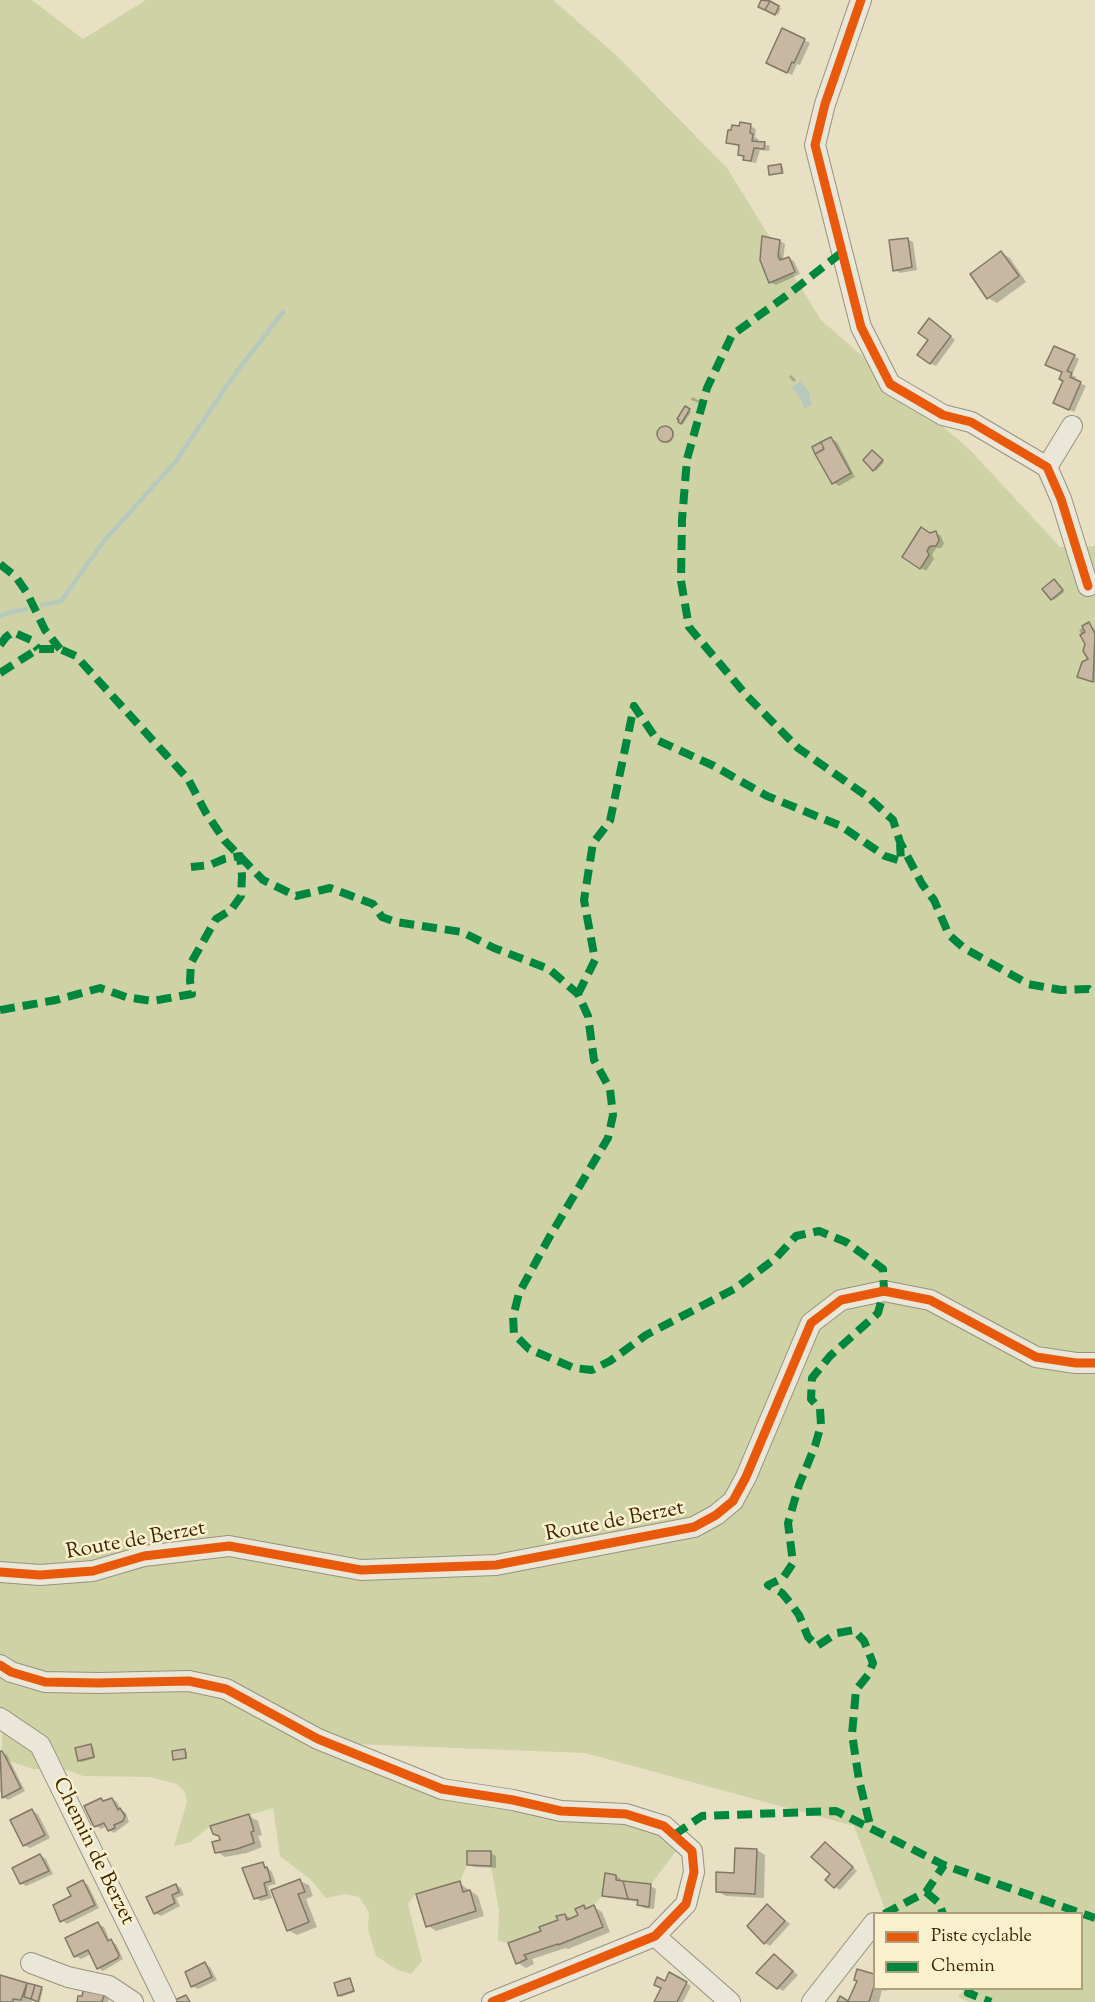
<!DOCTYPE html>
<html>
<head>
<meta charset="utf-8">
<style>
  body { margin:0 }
  #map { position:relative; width:1095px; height:2002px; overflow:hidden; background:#e7e0c3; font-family:"Sorts Mill Goudy",serif }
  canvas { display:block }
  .legend { position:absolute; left:873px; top:1912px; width:210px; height:78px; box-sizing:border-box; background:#f9f0ce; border:2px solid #ae9e7e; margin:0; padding:8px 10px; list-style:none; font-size:18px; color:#3d2406 }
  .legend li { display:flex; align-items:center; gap:12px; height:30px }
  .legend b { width:30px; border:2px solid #ae9e7e }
</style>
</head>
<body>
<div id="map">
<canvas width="1095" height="2002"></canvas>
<ul class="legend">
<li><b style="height:8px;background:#e8590c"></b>Piste cyclable</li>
<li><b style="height:8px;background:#00873e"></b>Chemin</li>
</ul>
</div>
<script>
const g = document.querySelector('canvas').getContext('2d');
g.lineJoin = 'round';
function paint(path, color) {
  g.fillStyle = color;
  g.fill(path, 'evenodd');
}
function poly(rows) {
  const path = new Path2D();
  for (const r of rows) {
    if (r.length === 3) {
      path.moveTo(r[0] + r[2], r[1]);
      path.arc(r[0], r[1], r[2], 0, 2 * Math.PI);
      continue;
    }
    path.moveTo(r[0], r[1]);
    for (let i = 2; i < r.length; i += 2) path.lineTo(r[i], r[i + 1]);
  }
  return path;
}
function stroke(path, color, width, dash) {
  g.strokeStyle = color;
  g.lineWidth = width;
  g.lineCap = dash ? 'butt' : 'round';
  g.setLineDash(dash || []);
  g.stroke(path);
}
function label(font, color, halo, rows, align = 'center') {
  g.font = font + ' "Sorts Mill Goudy",serif';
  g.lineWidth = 5;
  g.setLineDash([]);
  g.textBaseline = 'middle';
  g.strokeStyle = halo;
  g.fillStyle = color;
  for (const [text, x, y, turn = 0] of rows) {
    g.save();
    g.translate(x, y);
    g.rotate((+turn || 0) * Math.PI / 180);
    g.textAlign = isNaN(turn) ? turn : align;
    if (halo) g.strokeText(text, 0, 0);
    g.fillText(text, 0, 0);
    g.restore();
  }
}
const green = poly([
  [0,0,32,0,83,39,146,0,553,0,617,56,727,168,821,320,971,451,1060,547,1095,546,1095,2002,969,2002,958,1997,964,1989,1082,1988,1082,1914,889,1913,886,1912,854,1826,585,1753,329,1743,442,1789,626,1814,683,1842,651,1884,616,1880,616,1875,605,1873,602,1896,594,1905,585,1909,584,1905,576,1908,578,1915,567,1920,565,1914,557,1916,558,1920,539,1927,541,1931,508,1943,498,1941,499,1911,491,1866,491,1852,467,1851,467,1865,460,1881,416,1894,408,1904,422,1961,411,1974,396,1969,376,1956,368,1929,369,1912,359,1897,346,1894,326,1898,310,1879,280,1856,273,1808,210,1826,191,1842,174,1846,187,1802,185,1792,177,1784,149,1777,83,1776,68,1770,33,1769,6,1760,2,1751,2,1729,0,1728]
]);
const water = poly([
  [800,381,811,394,809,397,812,405,804,408,801,399,792,387]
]);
const shadow = poly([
  [762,0,781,8,778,15,759,6],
  [804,40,810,43,800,65,797,64,792,75,773,65],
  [750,126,756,129,755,137,758,139,758,143,770,146,769,151,760,150,756,163,750,162,739,154,740,147,728,142],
  [781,166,783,167,784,174,771,174],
  [907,239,913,242,917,270,900,273,895,270],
  [780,241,785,244,783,260,789,258,794,261,800,274,776,285,770,282],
  [1001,253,1010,258,1026,282,997,303,988,298],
  [935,323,955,340,936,366,930,363,930,340],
  [1074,356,1079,359,1072,375,1076,377,1075,381,1086,386,1074,412,1060,405,1064,380,1061,378],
  [791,375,796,380,794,382,789,377],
  [692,397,700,401,699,403,691,400],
  [685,408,691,412,683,424,680,422],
  [666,435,8],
  [831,439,837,442,855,477,839,486,833,482],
  [874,453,884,462,876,471,865,460],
  [935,532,941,536,944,544,941,548,936,548,932,555,934,559,926,571,904,556,930,534],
  [1056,582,1064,592,1054,600,1052,599],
  [1089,624,1095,629,1095,682,1084,679,1090,660,1087,644,1079,630],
  [90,1746,93,1747,95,1758,82,1762,79,1761],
  [184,1751,187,1752,187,1759,174,1759],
  [2,1752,7,1755,25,1791,8,1800,3,1797,0,1791],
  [112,1799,117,1802,121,1810,126,1813,129,1822,114,1833,109,1830,107,1826,101,1829,96,1826,101,1800,105,1802],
  [32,1811,38,1814,50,1838,30,1848,24,1845],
  [249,1816,258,1821,262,1835,258,1836,262,1847,247,1853,225,1857,217,1852,221,1837,214,1833],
  [830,1847,857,1871,840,1890,835,1887],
  [757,1850,765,1855,764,1898,726,1896,717,1891,736,1874],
  [491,1853,496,1856,496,1868,474,1867,469,1864],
  [40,1855,46,1859,53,1874,26,1886,21,1883],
  [263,1864,272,1872,276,1884,268,1886,272,1898,261,1901,255,1898],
  [616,1876,621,1879,621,1882,650,1886,656,1889,654,1909,644,1908,639,1905,639,1902,609,1898,604,1895],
  [300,1881,309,1885,313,1896,306,1899,317,1927,297,1935,288,1930],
  [83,1882,88,1885,99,1908,67,1924,62,1920],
  [459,1883,478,1896,484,1916,436,1931,428,1926],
  [176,1885,181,1888,184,1895,176,1898,180,1906,161,1916,155,1913],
  [768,1906,790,1924,770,1946,765,1943],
  [584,1907,588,1909,594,1907,602,1912,610,1932,568,1949,566,1948,532,1959,534,1964,526,1968,518,1963,543,1932,560,1921,565,1915,572,1919,580,1916],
  [98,1924,104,1927,110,1941,116,1944,123,1959,103,1971,98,1968,91,1954,81,1959,75,1956],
  [774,1955,798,1975,783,1991,778,1988],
  [205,1964,210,1967,217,1980,198,1989,192,1986],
  [858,1971,874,1976,874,1988,887,1988,886,1991,882,1990,879,2002,850,2002,859,1982],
  [670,1974,691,1986,683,2002,655,2002],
  [0,1976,43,1989,40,2002,33,1999,32,2002,0,2002],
  [349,1980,355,1992,341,1997,339,1995],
  [104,1994,110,1997,108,2002,78,2002]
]);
const stream = poly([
  [42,605,61,601,104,541,176,461,232,378,283,312],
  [0,617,6,613,26,609]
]);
const building = poly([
  [761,0,770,1,765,10,758,7,761,0],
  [770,1,779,6,775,15,765,10,770,1],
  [782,28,805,39,794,63,792,62,787,73,766,63,782,28],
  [740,122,751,124,750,133,753,134,752,141,765,142,764,149,754,148,751,161,743,160,744,156,738,155,739,145,726,143,728,130,731,130,732,125,739,126,740,122],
  [781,164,782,173,769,175,768,166,781,164],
  [762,236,780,240,778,256,780,260,789,257,795,272,769,283,760,260,762,236],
  [908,238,912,267,893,271,889,240,908,238],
  [1001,251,1019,276,987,299,970,274,1001,251],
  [929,318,951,336,930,364,917,355,928,340,918,333,929,318],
  [1054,346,1075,355,1067,371,1072,373,1070,377,1081,382,1069,410,1053,403,1063,381,1059,379,1062,372,1045,365,1054,346],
  [685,406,690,409,681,424,678,422,679,420,677,419,685,406],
  [665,434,8],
  [831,437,851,473,832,484,815,454,824,449,821,442,831,437],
  [821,442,824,449,815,454,812,447,821,442],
  [872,450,883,460,873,471,863,460,872,450],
  [921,527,930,533,936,531,939,540,936,546,930,546,927,551,929,555,920,569,902,557,921,527],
  [1054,579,1063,590,1051,600,1042,589,1054,579],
  [1089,622,1095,634,1093,682,1077,677,1082,662,1088,659,1083,651,1085,644,1080,635,1085,632,1082,626,1089,622],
  [91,1744,94,1757,78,1761,75,1748,91,1744],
  [185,1749,186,1758,173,1760,172,1751,185,1749],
  [0,1751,2,1751,7,1760,21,1788,2,1798,0,1751],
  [101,1798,103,1801,112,1798,118,1810,120,1808,125,1816,123,1821,114,1825,115,1828,108,1831,104,1823,94,1827,84,1806,101,1798],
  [32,1809,45,1835,23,1846,10,1820,32,1809],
  [249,1814,254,1831,251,1832,254,1843,237,1849,215,1853,212,1842,220,1840,219,1836,213,1834,210,1826,249,1814],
  [825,1842,853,1867,834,1888,825,1880,830,1874,811,1857,825,1842],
  [735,1848,757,1849,755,1894,716,1892,716,1872,734,1873,735,1848],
  [467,1851,491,1851,491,1866,467,1865,467,1851],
  [40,1854,49,1871,20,1884,12,1868,40,1854],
  [263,1862,265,1868,267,1867,271,1881,264,1883,267,1895,254,1899,242,1868,263,1862],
  [605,1873,616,1875,616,1880,623,1881,628,1899,602,1896,605,1873],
  [300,1879,305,1892,298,1894,309,1922,287,1931,271,1890,300,1879],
  [83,1880,95,1905,60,1922,53,1905,71,1896,67,1888,83,1880],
  [460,1881,463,1892,470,1890,476,1911,426,1927,416,1894,460,1881],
  [623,1881,651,1884,649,1907,637,1905,638,1900,628,1899,623,1881],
  [176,1884,179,1892,172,1895,175,1903,154,1914,146,1897,176,1884],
  [767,1904,785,1921,764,1944,747,1926,767,1904],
  [584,1905,585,1909,594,1905,603,1927,558,1945,558,1944,524,1955,527,1959,516,1964,508,1943,541,1931,539,1927,558,1920,556,1916,565,1914,567,1920,578,1915,575,1909,584,1905],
  [98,1922,108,1941,111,1939,119,1955,118,1958,97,1969,88,1950,74,1957,65,1938,98,1922],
  [774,1954,793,1971,777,1989,756,1973,774,1954],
  [205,1962,212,1977,191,1987,185,1972,205,1962],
  [857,1969,874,1974,874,1986,869,2002,837,2002,840,1996,848,2001,857,1981,854,1980,857,1969],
  [669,1972,687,1982,677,2002,654,2002,661,1988,654,1985,657,1977,665,1981,669,1972],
  [0,1975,27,1983,21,2000,13,1999,13,2002,0,2002,0,1975],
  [350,1978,354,1991,338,1996,334,1983,350,1978],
  [27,1983,35,1985,31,1999,24,1997,27,1983],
  [35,1985,42,1987,38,2002,31,1999,35,1985],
  [84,1987,105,1992,102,2002,77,2002,78,1996,82,1996,84,1987],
  [186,1995,190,2002,175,2002,175,2000,186,1995]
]);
const minor = poly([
  [861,0,825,104,815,145,861,327,890,384,943,415,971,422,1047,467,1061,499,1088,586],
  [1047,467,1072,426],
  [0,1572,40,1575,93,1571,144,1556,229,1546,361,1570,496,1565,694,1527,716,1515,733,1501,746,1477,811,1323,841,1300,884,1291,930,1300,1036,1357,1076,1363,1095,1363],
  [0,1665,11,1672,45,1682,98,1683,189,1681,226,1689,318,1739,442,1789,513,1800,561,1811,626,1814,664,1826,692,1851,694,1872,686,1904,655,1936,492,2002],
  [0,1718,40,1745,166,2002],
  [655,1936,730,2002],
  [31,1963,68,1977,109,1986,133,2002],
  [812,2002,874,1923]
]);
const quiet = poly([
  [841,253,786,296,732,335,707,388,687,459,682,520,681,581,689,627,747,696,798,748,868,797,893,820,900,842,922,884,934,900,949,935,964,948,1028,984,1061,990,1089,989,1095,994],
  [0,564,16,577,27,593,45,630,60,649],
  [0,645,6,637,13,632,31,640,38,649],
  [0,673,38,649,60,649,76,656,188,779,206,813,225,841,263,880,296,896,330,888,373,904,382,917,396,922,462,932,494,948,549,969,578,994,588,1016,594,1060,610,1089,613,1115,608,1138,550,1236,519,1293,513,1317,514,1334,529,1349,574,1368,592,1370,610,1361,646,1335,736,1288,776,1258,796,1236,819,1231,846,1242,883,1269,884,1291,878,1313,830,1356,812,1378,811,1399,820,1409,821,1425,815,1446,799,1485,788,1523,793,1563,783,1578,768,1585,782,1593,791,1604,799,1615,808,1637,817,1646,837,1633,854,1630,864,1641,873,1663,868,1675,856,1690,852,1734,859,1780,871,1829],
  [578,994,595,960,584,900,593,843,610,821,634,706,657,740,714,766,767,796,841,826,885,856,901,861,900,844],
  [0,1010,56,1000,100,988,126,997,152,1001,192,994,190,981,191,963,216,919,231,910,241,896,242,876,240,856,224,859,210,865,191,867],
  [674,1835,702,1816,836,1811,944,1865,1095,1918],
  [926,1892,939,1903,943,1914],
  [884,1914,926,1892,944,1865],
  [970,1988,968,1993,991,2002]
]);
const cycleway = poly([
  [861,0,825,104,815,145,861,327,890,384,943,415,971,422,1047,467,1061,499,1088,586],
  [0,1572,40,1575,93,1571,144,1556,229,1546,361,1570,496,1565,694,1527,716,1515,733,1501,746,1477,811,1323,841,1300,884,1291,930,1300,1036,1357,1076,1363,1095,1363],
  [0,1665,11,1672,45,1682,98,1683,189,1681,226,1689,318,1739,442,1789,513,1800,561,1811,626,1814,664,1826,692,1851,694,1872,686,1904,655,1936,492,2002]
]);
const streetNames = [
  ["Route de Berzet",615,1523,-11],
  ["Route de Berzet",136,1542,-10],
  ["Chemin de Berzet",92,1852,64]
];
paint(green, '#cfd2a5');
paint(water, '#b7c8bc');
paint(shadow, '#0003');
stroke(stream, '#b7c8bc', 4.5);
paint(building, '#c8b8a2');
stroke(building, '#807865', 1.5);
stroke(minor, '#98917e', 22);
stroke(minor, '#eae7d8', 20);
stroke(quiet, '#00873e', 8, [15, 8]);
stroke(cycleway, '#e8590c', 9);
label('21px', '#3d2406', '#f9f0ce', streetNames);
</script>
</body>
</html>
